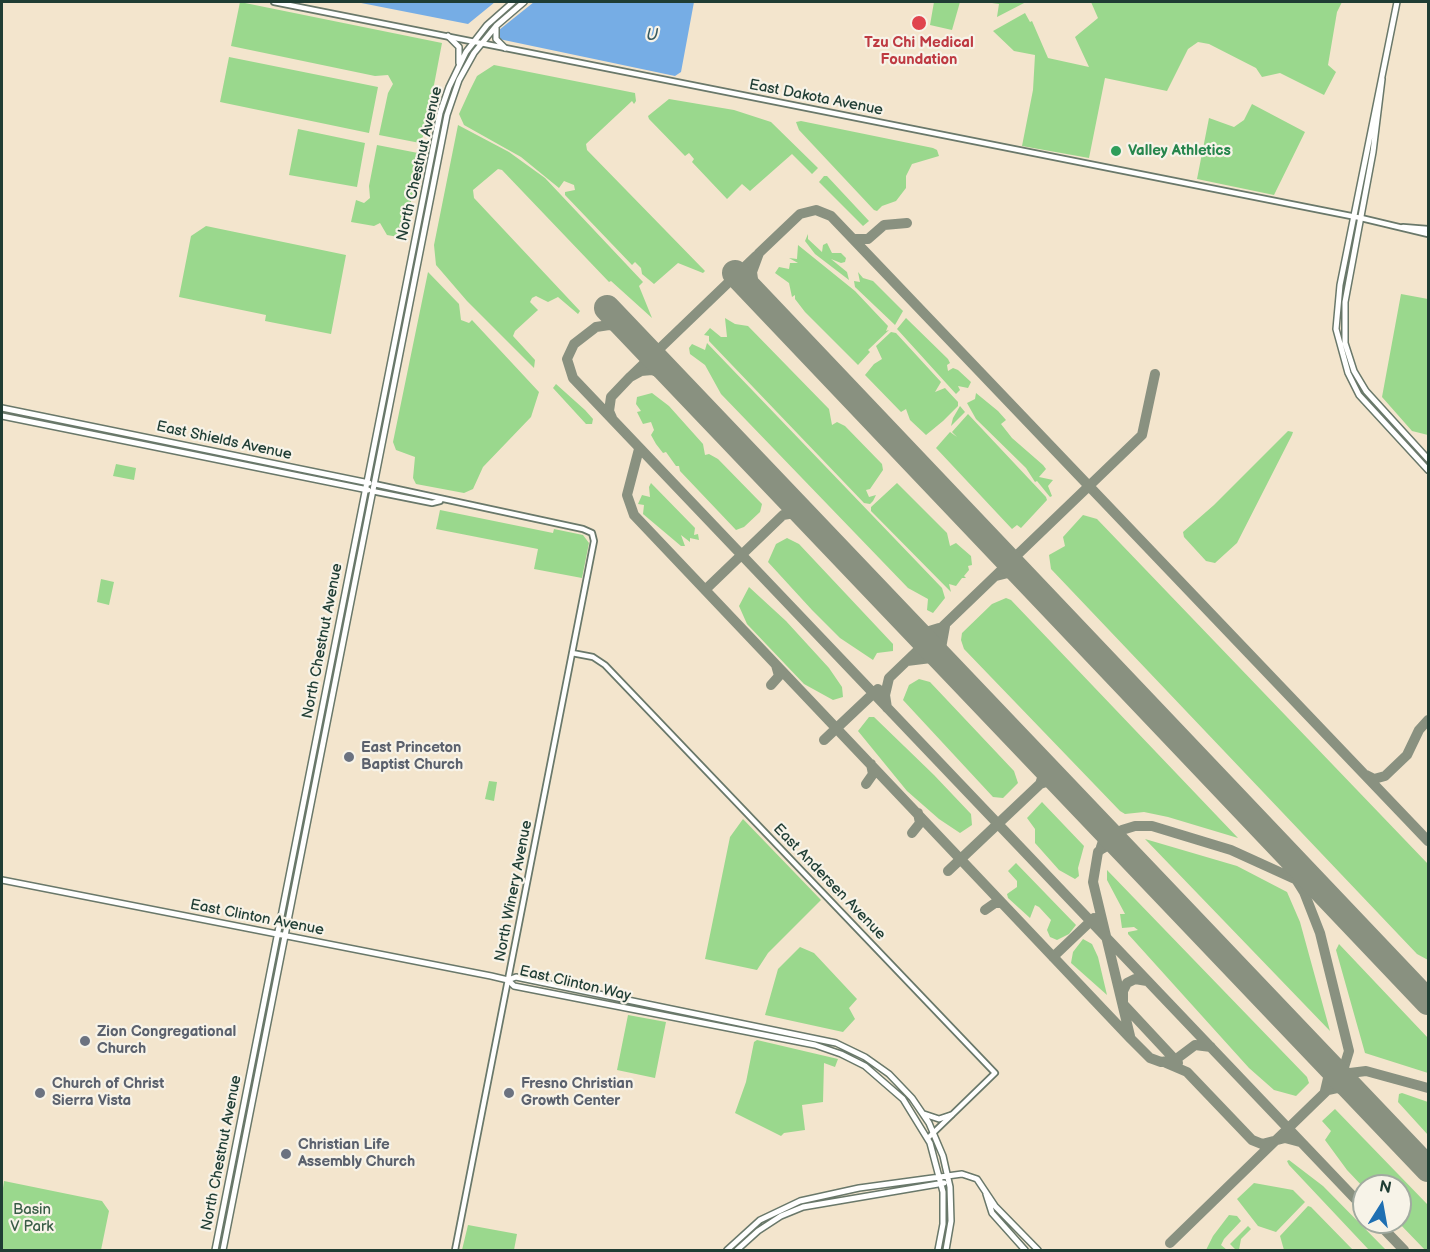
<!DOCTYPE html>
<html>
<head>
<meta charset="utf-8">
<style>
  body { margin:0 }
  #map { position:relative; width:1430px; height:1252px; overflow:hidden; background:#f3e5cd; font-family:"Balsamiq Sans",sans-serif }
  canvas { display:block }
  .frame { position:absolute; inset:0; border:3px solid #1f3d34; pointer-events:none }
  .north { position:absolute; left:1352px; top:1174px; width:60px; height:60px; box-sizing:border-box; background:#f7f3e8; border:2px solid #a1aaa0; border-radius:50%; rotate:11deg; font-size:16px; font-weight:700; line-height:24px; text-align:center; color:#1f3d34 }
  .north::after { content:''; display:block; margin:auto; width:21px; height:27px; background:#1f6fb2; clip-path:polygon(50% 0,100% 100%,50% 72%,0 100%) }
</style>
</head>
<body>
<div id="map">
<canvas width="1430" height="1252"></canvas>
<div class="frame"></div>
<div class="north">N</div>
</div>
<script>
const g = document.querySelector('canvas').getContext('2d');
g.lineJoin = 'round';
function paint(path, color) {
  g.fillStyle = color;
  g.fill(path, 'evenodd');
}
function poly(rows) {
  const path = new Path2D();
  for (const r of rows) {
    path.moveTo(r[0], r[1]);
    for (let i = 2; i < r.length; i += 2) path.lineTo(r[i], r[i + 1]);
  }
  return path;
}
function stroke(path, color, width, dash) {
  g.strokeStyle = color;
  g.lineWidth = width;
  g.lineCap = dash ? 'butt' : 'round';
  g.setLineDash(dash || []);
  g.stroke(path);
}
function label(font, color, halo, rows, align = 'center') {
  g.font = font + ' "Balsamiq Sans",sans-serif';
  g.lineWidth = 4.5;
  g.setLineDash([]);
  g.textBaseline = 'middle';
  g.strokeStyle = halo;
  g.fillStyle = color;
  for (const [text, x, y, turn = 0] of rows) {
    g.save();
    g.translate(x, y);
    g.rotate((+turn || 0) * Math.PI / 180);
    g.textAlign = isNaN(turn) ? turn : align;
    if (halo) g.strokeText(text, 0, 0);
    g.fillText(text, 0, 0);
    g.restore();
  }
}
const green = poly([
  [240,2,442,43,425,132,420,143,379,135,388,93,393,84,388,75,375,76,231,46],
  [934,2,960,2,952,30,930,25],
  [985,2,1026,2,997,17,999,4],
  [1091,2,1342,2,1337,12,1328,65,1336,72,1324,95,1280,73,1262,77,1256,68,1209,44,1198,42,1188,49,1167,91,1105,78,1089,158,1022,146,1033,90,1035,55,1014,51,993,31,1025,13,1030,22,1032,21,1048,58,1089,67,1075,37,1098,18],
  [229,57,378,87,369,133,220,102],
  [494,65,635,93,636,101,634,104,632,101,586,144,587,150,705,271,703,273,678,263,654,284,642,274,641,268,635,262,632,265,565,195,565,192,575,190,574,185,564,181,559,188,521,157,464,125,459,114,470,90,477,76],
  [669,99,734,110,771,122,818,168,812,174,792,154,750,191,742,184,727,199,692,162,694,159,689,153,685,156,649,119,648,116],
  [1252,104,1305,132,1274,195,1197,179,1209,118,1234,127,1244,120],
  [801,121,933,148,937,150,939,156,912,164,906,176,906,188,896,201,882,206,877,211,874,210,799,130,796,122],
  [458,125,509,152,545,178,643,282,639,286,652,318,611,281,609,282,502,170,498,169,473,190,474,198,580,311,578,314,558,297,548,302,536,296,532,298,530,302,538,310,515,331,513,336,535,360,534,368,467,301,436,265,434,245],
  [298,129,365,143,357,187,289,175],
  [377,145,418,153,418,165,404,238,387,235,380,223,374,226,351,222,356,200,364,203,370,198,369,186],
  [824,176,827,176,869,221,863,226,819,182],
  [206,226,346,255,331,334,265,321,266,315,179,297,191,236],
  [808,234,808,239,822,252,823,245,827,243,832,253,841,253,846,258,845,262,841,263,831,259,847,272,849,280,815,254,805,241],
  [798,245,855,291,888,326,886,331,889,330,868,350,870,352,858,365,805,312,795,299,795,295,792,297,789,283,775,273,779,267,789,269,790,263,798,263,789,258,797,259],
  [428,272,459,304,461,320,469,323,472,320,539,392,531,417,483,467,473,489,464,493,416,484,413,478,415,457,396,450,393,442],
  [858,272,863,278,873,281,903,311,895,325,855,287,854,281,860,282],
  [1401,294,1428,299,1428,435,1412,431,1382,397],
  [725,318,735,324,748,326,829,409,832,425,837,422,845,426,882,464,883,470,870,489,866,490,869,497,876,495,873,501,870,504,864,503,709,341,709,336,704,335,710,328,721,337,727,337],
  [906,318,948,359,950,363,947,365,948,371,953,368,958,370,971,382,968,388,958,386,960,390,956,394,897,329],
  [891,332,896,333,941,382,935,392,945,388,958,402,958,406,943,421,926,435,910,420,906,409,901,412,865,375,874,364,882,359,876,346],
  [707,343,942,588,945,598,933,613,927,610,928,599,908,588,721,394,705,365,690,354,689,348,692,344,705,350],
  [556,384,585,410,593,419,592,424,586,424,553,388],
  [652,393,669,406,703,444,705,455,709,454,718,459,762,504,760,512,744,527,736,530,680,471,679,466,676,466,666,452,663,453,656,444,651,435,654,430,651,422,643,424,637,412,641,411,636,404,637,397],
  [976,393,998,411,1006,420,1001,424,1012,438,1043,465,1046,469,1039,477,1053,480,1048,486,1052,496,1050,497,1037,481,1035,482,1026,468,976,419,967,403,975,399],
  [960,406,965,412,951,426,953,418],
  [968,414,1046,497,1047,500,1021,528,1017,525,1012,529,936,448,950,432,957,437,952,432],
  [1288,431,1293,432,1292,435,1237,543,1215,563,1206,561,1184,537,1183,532,1214,505],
  [116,464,136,468,134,480,113,476],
  [651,483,695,528,694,535,698,534,699,540,690,538,690,542,681,535,685,546,681,546,643,514,644,505,638,504,642,495,650,497,649,487],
  [897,483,947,533,950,546,956,543,971,556,972,565,968,566,969,570,964,576,966,578,962,578,956,586,949,584,951,592,871,511,871,507],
  [440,510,553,533,554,529,583,535,589,543,582,578,534,569,538,549,436,529],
  [1083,515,1097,519,1428,864,1428,960,1417,954,1051,569,1049,555,1065,546,1063,537],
  [787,538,799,544,893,644,893,651,877,653,873,660,840,638,812,610,768,562,776,544],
  [101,579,114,582,109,605,97,602],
  [749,587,786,621,829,668,842,687,843,697,833,700,804,684,747,624,739,606],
  [1006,598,1011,600,1238,838,1168,817,1144,812,1125,814,1120,811,964,649,961,640,962,633,992,604],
  [919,679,930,682,1014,771,1018,783,1003,798,993,797,903,700,909,685],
  [869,717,874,717,934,775,971,814,972,825,960,833,939,819,907,791,858,731],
  [489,781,497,782,494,801,485,799],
  [1042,802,1084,846,1078,868,1079,876,1075,879,1059,870,1035,843,1035,829,1027,818],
  [743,819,821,900,768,953,757,970,705,959,730,837],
  [1145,839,1237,866,1287,892,1300,922,1330,1031],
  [1016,863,1076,925,1069,934,1057,940,1050,937,1047,930,1051,920,1039,907,1035,905,1030,918,1008,898,1007,894,1017,887,1017,881,1008,871],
  [1107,870,1307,1077,1309,1083,1296,1096,1274,1090,1249,1068,1128,934,1128,932,1138,930,1134,927,1122,928,1120,914,1125,914,1107,880],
  [1083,939,1092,944,1098,957,1107,995,1071,963,1073,952],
  [1339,944,1428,1038,1428,1073,1365,1053,1336,950],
  [800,947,814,953,857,999,849,1008,855,1019,843,1032,765,1015,778,969],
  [628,1015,666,1022,655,1078,617,1070],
  [757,1040,838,1059,835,1067,824,1063,823,1102,802,1105,805,1130,784,1133,781,1136,735,1113,746,1082,754,1042],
  [1402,1093,1428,1102,1428,1135,1398,1102,1399,1094],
  [1335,1109,1428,1205,1428,1250,1425,1250,1398,1222,1400,1222,1400,1186,1364,1188,1347,1170,1325,1140,1331,1131,1322,1121],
  [1289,1160,1323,1186,1386,1250,1369,1250,1289,1165,1287,1161],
  [4,1181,102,1201,109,1211,101,1250,2,1250,2,1195],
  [1254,1183,1293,1190,1305,1202,1276,1232,1258,1226,1237,1199],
  [1308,1206,1311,1207,1353,1250,1284,1250,1280,1236],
  [1229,1215,1237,1216,1241,1221,1224,1239,1221,1245,1227,1250,1206,1250,1213,1236],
  [468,1225,517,1234,514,1250,462,1250],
  [1248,1226,1251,1229,1241,1239,1239,1250,1236,1250,1230,1244]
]);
const water = poly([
  [356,2,495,2,468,24],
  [534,2,694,2,681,72,675,76,499,39,499,30]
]);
const taxiway = poly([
  [853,239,868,239,884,225,907,223],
  [755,294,752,272,759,253,800,214,816,210,831,216,1428,841],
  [626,327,609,325,596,327,574,344,567,359,573,378,1364,1208],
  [630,377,756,256],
  [612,418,609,411,611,397,630,377,641,371,652,370,676,380],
  [639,449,627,495,634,515,1131,1039,1150,1058,1161,1062,1175,1060,1195,1045,1211,1047],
  [996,576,1008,573,1025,578],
  [705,590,783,515,794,513,807,517],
  [945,626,941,648,948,665],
  [911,627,926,632,939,628],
  [907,661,931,658,948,665],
  [771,685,779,676,776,665],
  [887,708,885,695,889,678,1142,435,1155,374],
  [824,740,878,689],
  [1366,775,1374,779,1385,776,1407,755,1419,730,1428,720],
  [866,784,873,774,871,764],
  [1040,784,1043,775,1040,762],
  [912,833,920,823,918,813],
  [1269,836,1304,892,1320,933,1349,1051,1341,1077],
  [1101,847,1104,838,1101,826],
  [1100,850,1109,845,1126,852],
  [948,871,1040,784,1049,781,1063,786],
  [985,910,995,903,1002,903],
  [1053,957,1094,918],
  [1147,981,1135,979,1127,983,1123,991,1123,1004,1178,1063],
  [1412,984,1428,989],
  [1130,1036,1093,882,1098,852,1122,830,1135,826,1152,826,1231,850,1297,880,1345,915],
  [1318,1053,1327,1066,1329,1074,1325,1091],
  [1166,1063,1187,1072,1252,1140,1262,1144,1285,1138,1300,1142],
  [1328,1090,1337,1088,1351,1091,1366,1104],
  [1377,1222,1404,1250],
  [1170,1243,1341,1077,1350,1073,1366,1071,1428,1088]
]);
const runway = poly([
  [735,273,1428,1002],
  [607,308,1428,1169]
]);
const tertiary = poly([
  [274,2,1361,218,1428,234],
  [1403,227,1428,229],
  [374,484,583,529,592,533,594,541,455,1250],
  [372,491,432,503,440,501],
  [572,653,593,657,605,665,995,1073,928,1138]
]);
const secondary = poly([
  [1397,2,1340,285,1336,329,1348,373,1359,395,1428,470],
  [496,27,496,39,505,48],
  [448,36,459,47,459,63],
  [1382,79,1373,152,1345,302,1345,343,1354,371,1366,391,1428,459],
  [2,408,369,483],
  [2,416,368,490],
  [2,880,491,976,508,980,516,977,836,1043,865,1057,889,1074,912,1098,929,1123,943,1156,950,1187,951,1221,946,1250],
  [508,980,514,986,815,1045,841,1054,865,1066,903,1099,930,1143,943,1192,943,1224,938,1250],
  [924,1114,939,1119,951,1115],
  [986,1194,992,1213,1025,1250],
  [215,1250,440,113,449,87,466,52,487,25,513,2],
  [223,1250,447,115,459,80,474,53,496,26,524,2],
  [727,1250,760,1220,800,1201,859,1188,962,1174,977,1179,995,1206,1038,1250],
  [737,1250,758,1231,781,1216,803,1207,944,1183]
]);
const markers = [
  [919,23,8,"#e0444e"],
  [1116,151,6,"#2e9e5b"],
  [349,757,6,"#6b7280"],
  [85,1041,6,"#6b7280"],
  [40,1093,6,"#6b7280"],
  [509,1093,6,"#6b7280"],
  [286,1154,6,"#6b7280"]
];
const healthNames = [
  ["Tzu Chi Medical",919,43],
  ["Foundation",919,60]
];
const streetNames = [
  ["East Dakota Avenue",816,98,11],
  ["North Chestnut Avenue",420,164,-77],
  ["East Shields Avenue",224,441,12],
  ["North Chestnut Avenue",323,641,-79],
  ["East Andersen Avenue",829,882,46],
  ["North Winery Avenue",514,891,-79],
  ["East Clinton Avenue",257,918,11],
  ["East Clinton Way",575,984,13],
  ["North Chestnut Avenue",222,1153,-79]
];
const leisureNames = [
  ["Valley Athletics",1128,151]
];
const worshipNames = [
  ["East Princeton",361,748],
  ["Baptist Church",361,765],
  ["Zion Congregational",97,1032],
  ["Church",97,1049],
  ["Church of Christ",52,1084],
  ["Sierra Vista",52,1101],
  ["Fresno Christian",521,1084],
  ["Growth Center",521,1101],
  ["Christian Life",298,1145],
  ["Assembly Church",298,1162]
];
const parkNames = [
  ["Basin",32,1210],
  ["V Park",32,1227]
];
const waterNames = [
  ["U",652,36]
];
paint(green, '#9ad88d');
paint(water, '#76ade5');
stroke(taxiway, '#899180', 10);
stroke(runway, '#899180', 26);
stroke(tertiary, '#69786a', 8);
stroke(secondary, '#69786a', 8);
stroke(tertiary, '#fff', 4.5);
stroke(secondary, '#fff', 5);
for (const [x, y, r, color] of markers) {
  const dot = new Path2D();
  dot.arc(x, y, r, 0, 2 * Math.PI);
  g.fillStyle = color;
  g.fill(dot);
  stroke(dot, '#f7f3e8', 2);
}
label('bold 15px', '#be3a42', '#f7f3e8', healthNames);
label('15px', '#1f3d34', '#f7f3e8', streetNames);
label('bold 15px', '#27864d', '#f7f3e8', leisureNames, 'left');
label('bold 15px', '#5b616d', '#f7f3e8', worshipNames, 'left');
label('15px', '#385c46', '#f7f3e8', parkNames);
label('italic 16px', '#355960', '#f7f3e8', waterNames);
</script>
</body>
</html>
